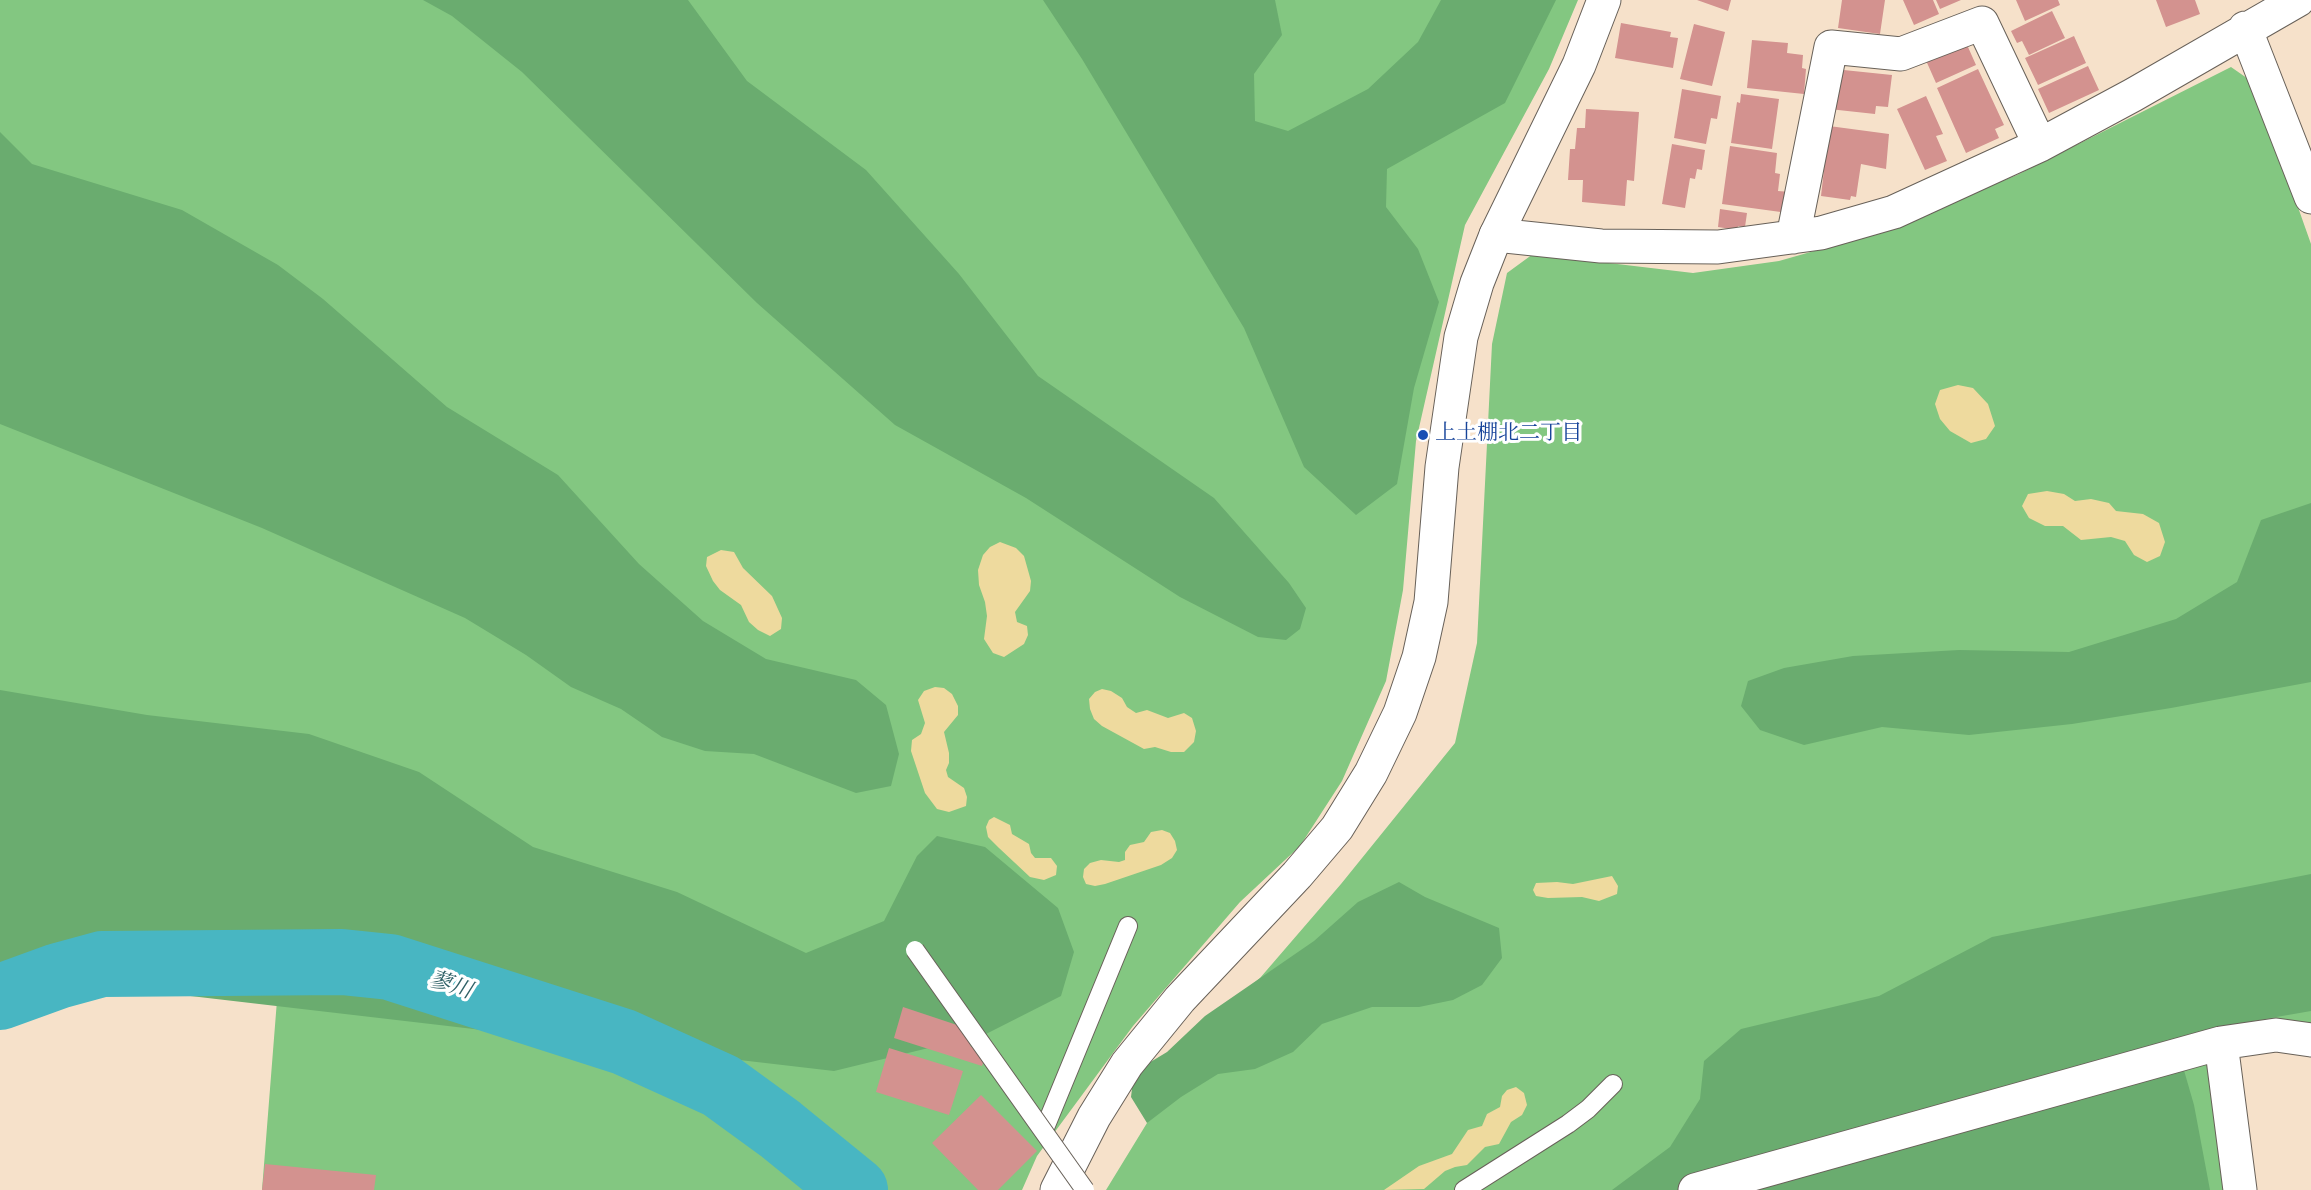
<!DOCTYPE html>
<html>
<head>
<meta charset="utf-8">
<style>
  body { margin:0 }
  canvas { display:block; background:#f6e1ca }
</style>
</head>
<body>
<canvas width="2311" height="1190"></canvas>
<script>
const g = document.querySelector('canvas').getContext('2d');
g.lineJoin = 'round';
function paint(path, color) {
  g.fillStyle = color;
  g.fill(path, 'evenodd');
}
function poly(rows) {
  const path = new Path2D();
  for (const r of rows) {
    path.moveTo(r[0], r[1]);
    for (let i = 2; i < r.length; i += 2) path.lineTo(r[i], r[i + 1]);
  }
  return path;
}
function stroke(path, color, width, dash) {
  g.strokeStyle = color;
  g.lineWidth = width;
  g.lineCap = dash ? 'butt' : 'round';
  g.setLineDash(dash || []);
  g.stroke(path);
}
function label(font, color, halo, rows, align = 'center') {
  g.font = font + ' "IM FELL DW Pica","Noto Serif JP",serif';
  g.lineWidth = 6;
  g.setLineDash([]);
  g.textBaseline = 'middle';
  g.strokeStyle = halo;
  g.fillStyle = color;
  for (const [text, x, y, turn = 0] of rows) {
    g.save();
    g.translate(x, y);
    g.rotate((+turn || 0) * Math.PI / 180);
    g.textAlign = isNaN(turn) ? turn : align;
    if (halo) g.strokeText(text, 0, 0);
    g.fillText(text, 0, 0);
    g.restore();
  }
}
const green = poly([
  [0,0,1578,0,1549,69,1465,225,1416,441,1403,590,1386,681,1342,781,1300,846,1240,902,1133,1026,1037,1156,1022,1190,262,1190,282,937,0,980],
  [2231,67,2254,83,2311,244,2311,1030,2207,1054,2224,1190,1106,1190,1147,1123,1187,1041,1260,978,1341,884,1455,743,1477,643,1492,344,1507,273,1533,254,1693,273,1779,261,1863,237,2017,175]
]);
const forest = poly([
  [423,0,688,0,747,81,866,170,959,274,1038,376,1214,498,1289,583,1306,608,1300,629,1286,640,1258,637,1180,597,1026,498,895,425,757,303,522,72,452,16],
  [1043,0,1275,0,1282,35,1254,74,1255,121,1288,131,1368,89,1418,42,1441,0,1556,0,1505,103,1387,169,1386,207,1418,249,1439,302,1414,388,1397,484,1356,515,1304,467,1244,328,1082,59],
  [0,132,32,164,182,210,278,265,323,299,447,407,558,475,639,564,703,621,766,659,856,680,886,705,899,754,891,786,856,793,754,754,705,751,662,737,621,709,571,687,526,655,465,618,262,528,0,424],
  [2311,503,2311,682,2171,708,2072,724,1969,735,1882,727,1804,745,1760,730,1741,706,1748,681,1784,668,1853,656,1959,650,2069,652,2176,619,2237,582,2261,520],
  [0,690,147,715,309,734,419,772,533,847,677,892,806,953,884,921,917,856,937,836,985,847,1058,908,1074,952,1061,996,986,1034,834,1071,139,990,0,1001],
  [2311,874,2311,1011,2213,1028,2181,1060,2194,1105,2210,1190,1612,1190,1670,1147,1700,1099,1704,1061,1741,1029,1879,996,1992,937],
  [1399,882,1425,897,1499,928,1502,958,1482,985,1453,1000,1419,1007,1372,1007,1322,1024,1293,1052,1255,1069,1218,1074,1181,1097,1147,1123,1131,1097,1134,1072,1167,1052,1205,1016,1314,941,1358,902]
]);
const sand = poly([
  [1958,385,1973,388,1988,404,1995,426,1986,439,1971,443,1950,431,1940,419,1935,404,1940,390],
  [2047,491,2064,494,2075,501,2091,499,2109,503,2116,511,2143,514,2159,523,2165,542,2160,556,2147,562,2134,555,2125,541,2111,537,2081,540,2063,526,2045,526,2029,518,2022,506,2028,494],
  [1000,542,1016,548,1024,556,1031,581,1030,591,1015,612,1017,622,1027,626,1028,635,1024,644,1004,657,993,653,984,639,987,616,985,602,979,585,978,570,983,555,990,547],
  [721,550,734,552,743,568,772,596,782,618,781,629,770,636,758,630,749,622,741,605,720,590,713,581,706,566,707,557],
  [935,687,944,688,952,694,958,706,958,715,944,732,949,753,949,763,946,770,948,777,964,788,967,797,966,806,949,812,937,809,925,793,911,751,912,740,921,734,925,723,918,700,924,691],
  [1102,689,1111,691,1122,698,1127,707,1136,713,1147,710,1168,718,1184,713,1192,718,1196,731,1194,742,1184,752,1171,752,1155,747,1144,749,1102,726,1094,719,1090,709,1089,699,1095,692],
  [994,817,1010,825,1012,834,1029,844,1031,853,1035,858,1051,858,1057,866,1056,875,1044,880,1030,877,999,848,988,837,986,827,989,820],
  [1162,830,1170,833,1175,841,1177,850,1172,858,1161,865,1105,884,1095,886,1086,884,1083,877,1084,869,1090,863,1101,860,1119,862,1125,860,1125,852,1130,845,1144,842,1151,832],
  [1612,876,1618,886,1617,894,1599,901,1582,897,1548,898,1536,896,1533,890,1536,883,1557,882,1573,884],
  [1516,1087,1524,1093,1527,1105,1522,1115,1511,1122,1499,1144,1485,1147,1467,1165,1455,1167,1445,1171,1424,1189,1384,1190,1419,1166,1452,1154,1468,1130,1482,1126,1487,1114,1500,1107,1502,1096,1507,1090]
]);
const river = poly([
  [0,997,58,976,102,964,342,962,390,967,624,1042,721,1086,780,1129,855,1190]
]);
const building = poly([
  [1697,0,1731,0,1728,11],
  [1842,0,1885,0,1880,34,1838,28],
  [1903,0,1933,0,1939,14,1914,25],
  [1936,0,1961,0,1940,9],
  [2016,0,2058,0,2060,5,2025,21],
  [2156,0,2195,0,2200,14,2166,27],
  [2052,11,2065,38,2029,55,2022,41,2017,43,2011,31],
  [1621,23,1671,32,1670,37,1678,38,1673,68,1615,58],
  [1694,24,1725,32,1712,86,1680,79],
  [2074,36,2086,63,2038,85,2025,58],
  [1964,38,1976,65,1936,83,1924,56],
  [1752,40,1788,43,1787,53,1803,55,1802,68,1806,69,1804,94,1747,88],
  [2088,66,2099,90,2049,113,2038,89],
  [1834,69,1892,75,1888,107,1876,106,1875,114,1829,109],
  [1978,69,2004,125,1995,129,1999,138,1966,153,1937,88],
  [1682,89,1721,96,1717,119,1711,118,1706,144,1674,138],
  [1741,94,1779,99,1772,149,1731,143,1737,102,1740,103],
  [1926,96,1943,134,1936,136,1947,161,1925,170,1897,109],
  [1586,109,1639,112,1634,181,1627,180,1625,206,1582,202,1583,180,1568,180,1570,149,1575,149,1577,128,1585,128],
  [1829,126,1889,134,1886,169,1861,164,1856,197,1851,196,1850,200,1821,196],
  [1672,144,1705,150,1702,170,1697,169,1695,179,1690,178,1685,208,1662,204],
  [1730,146,1777,153,1775,173,1780,174,1778,191,1790,192,1788,213,1722,204],
  [1720,209,1747,213,1745,227,1738,226,1737,230,1718,227],
  [903,1007,975,1031,970,1046,987,1051,982,1066,894,1038],
  [889,1048,963,1071,949,1115,876,1092],
  [981,1095,1037,1151,998,1190,978,1190,932,1143],
  [265,1164,376,1175,374,1190,262,1190]
]);
const lane = poly([
  [1044,1130,1128,926],
  [1464,1190,1568,1124,1588,1109,1613,1084]
]);
const street = poly([
  [1604,0,1579,65,1496,235,1601,246,1718,247,1821,233,1894,212,2040,145,2133,95,2298,0],
  [2245,28,2311,197],
  [1793,237,1831,47,1901,54,1982,23,2040,145],
  [2221,1043,2240,1190],
  [1695,1190,2221,1043,2276,1035,2311,1040]
]);
const secondary = poly([
  [1057,1190,1094,1117,1127,1064,1180,999,1297,875,1337,828,1371,773,1400,713,1419,657,1431,602,1442,467,1461,337,1477,283,1496,235]
]);
const laneBridge = poly([
  [915,950,1085,1190]
]);
const markers = [
  [1423,435,6,"#1a4fb4"]
];
const transitNames = [
  ["上土棚北二丁目",1435,435]
];
const waterNames = [
  ["蓼川",450,987,18]
];
paint(green, '#83c781');
paint(forest, '#6aac6f');
paint(sand, '#eeda9e');
stroke(river, '#48b6c2', 66);
paint(building, '#d3928f');
stroke(lane, '#686159', 20);
stroke(street, '#686159', 35);
stroke(secondary, '#686159', 35);
stroke(lane, '#fff', 18);
stroke(street, '#fff', 33);
stroke(secondary, '#fff', 33);
stroke(laneBridge, '#686159', 20, []);
stroke(laneBridge, '#fff', 18);
for (const [x, y, r, color] of markers) {
  const dot = new Path2D();
  dot.arc(x, y, r, 0, 2 * Math.PI);
  g.fillStyle = color;
  g.fill(dot);
  stroke(dot, '#fff', 2);
}
label('21px', '#164399', '#fff', transitNames, 'left');
label('italic 22px', '#306167', '#fff', waterNames);
</script>
</body>
</html>
